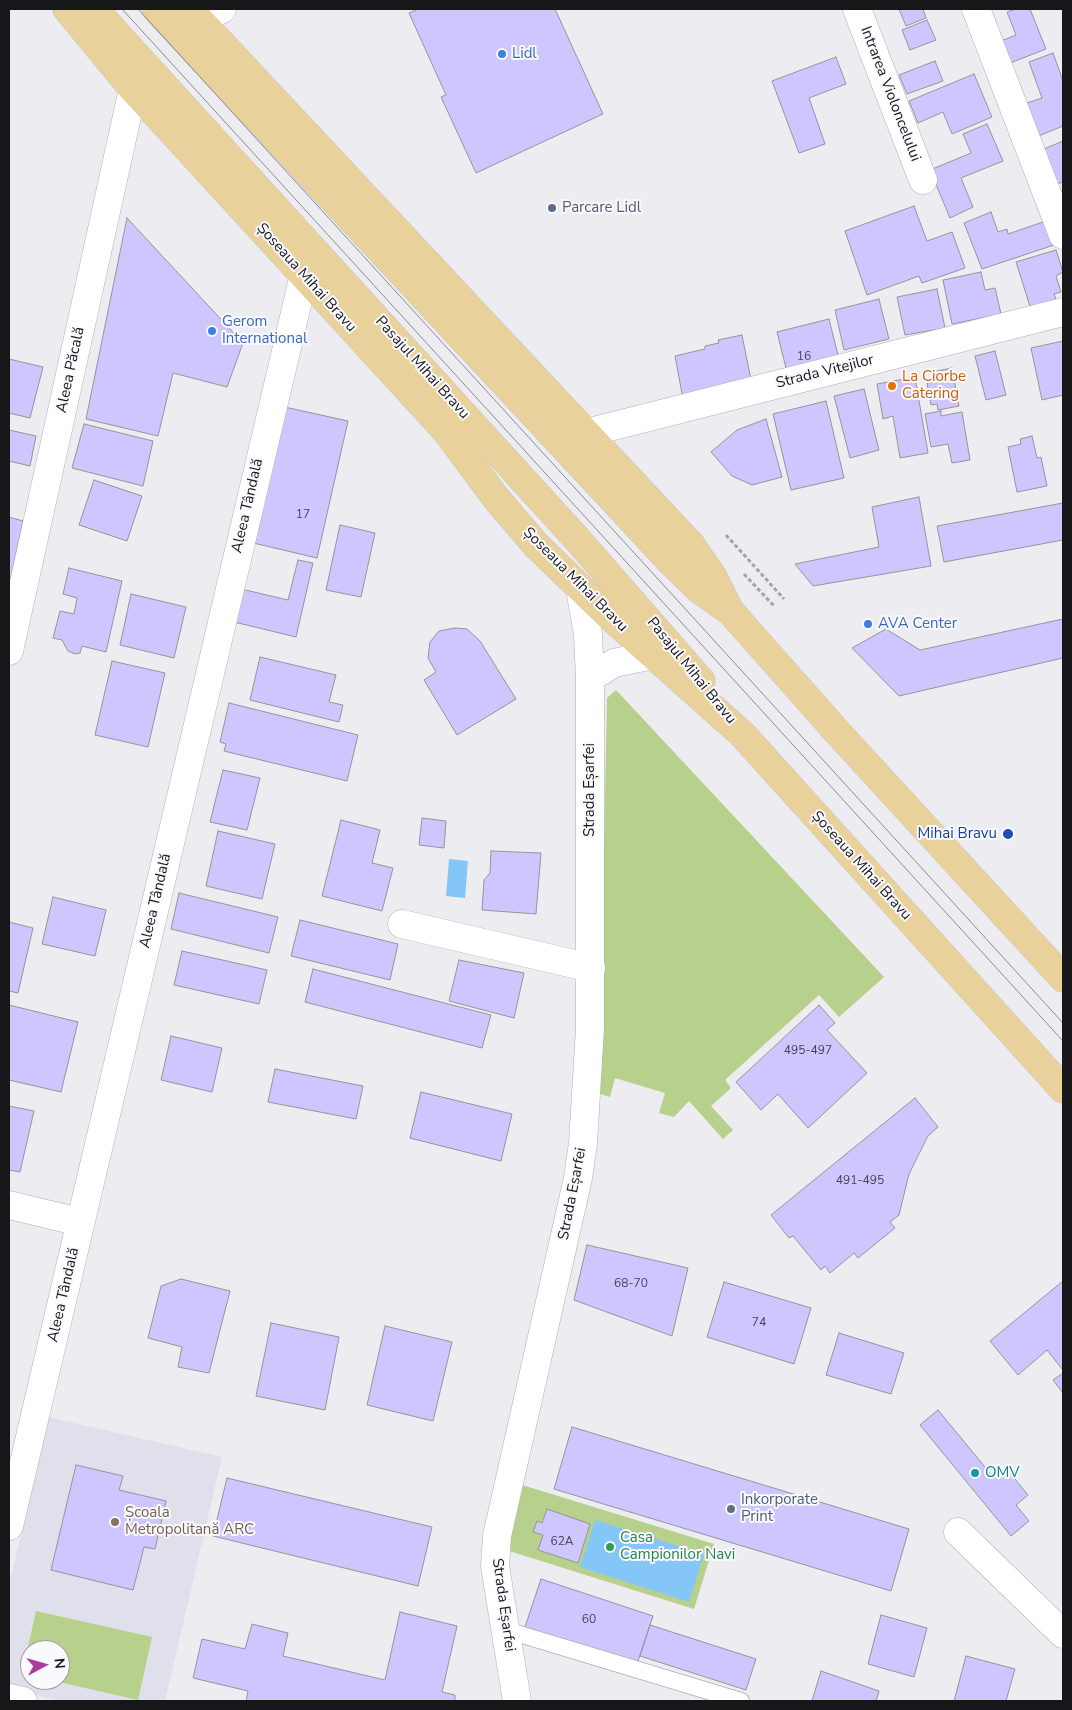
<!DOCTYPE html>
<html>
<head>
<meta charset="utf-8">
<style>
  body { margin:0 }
  #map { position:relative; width:1072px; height:1710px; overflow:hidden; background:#ececf1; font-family:"Nunito Sans",sans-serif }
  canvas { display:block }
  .frame { position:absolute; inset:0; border:10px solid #171719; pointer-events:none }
  .north { position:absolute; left:20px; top:1640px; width:50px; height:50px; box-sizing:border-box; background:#faf9fe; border:1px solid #9f9fa2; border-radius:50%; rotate:84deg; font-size:14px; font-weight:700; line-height:20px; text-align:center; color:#171719 }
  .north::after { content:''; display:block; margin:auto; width:18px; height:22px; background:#aa3d9b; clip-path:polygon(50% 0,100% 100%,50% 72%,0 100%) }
</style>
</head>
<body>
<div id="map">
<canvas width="1072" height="1710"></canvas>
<div class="frame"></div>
<div class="north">N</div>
</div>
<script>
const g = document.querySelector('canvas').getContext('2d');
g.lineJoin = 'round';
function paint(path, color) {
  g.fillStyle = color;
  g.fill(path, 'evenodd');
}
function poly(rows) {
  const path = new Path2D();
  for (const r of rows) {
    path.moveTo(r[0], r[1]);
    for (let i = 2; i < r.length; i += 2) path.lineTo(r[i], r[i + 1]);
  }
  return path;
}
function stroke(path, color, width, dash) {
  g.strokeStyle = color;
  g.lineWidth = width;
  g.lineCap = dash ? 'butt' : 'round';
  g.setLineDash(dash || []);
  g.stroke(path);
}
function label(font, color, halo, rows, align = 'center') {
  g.font = font + ' "Nunito Sans",sans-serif';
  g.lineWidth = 4;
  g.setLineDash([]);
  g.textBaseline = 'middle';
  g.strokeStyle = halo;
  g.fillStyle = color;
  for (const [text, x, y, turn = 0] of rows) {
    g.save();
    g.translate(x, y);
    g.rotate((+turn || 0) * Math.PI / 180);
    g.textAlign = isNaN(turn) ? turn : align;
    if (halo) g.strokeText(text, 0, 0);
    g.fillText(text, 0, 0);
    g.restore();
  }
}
const built = poly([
  [48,1417,222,1457,165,1701,61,1701,9,1689,9,1587],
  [30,1650,60,1650,60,1680,30,1680]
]);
const green = poly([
  [616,690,884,977,839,1017,819,995,725,1080,731,1088,711,1106,733,1130,723,1139,689,1101,674,1117,659,1113,665,1093,615,1078,610,1097,597,1093,600,1048,607,698],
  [519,1484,714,1544,694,1609,506,1550],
  [36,1611,152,1637,138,1700,50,1680,60,1680,60,1650,30,1650,30,1675,22,1674]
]);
const water = poly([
  [449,859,468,861,465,898,446,896],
  [595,1520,704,1554,689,1602,580,1567]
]);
const building = poly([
  [418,9,555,9,603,114,476,173,441,97,446,95,409,13,418,9],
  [899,9,923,9,926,18,906,26,899,9],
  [1016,9,1030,9,1046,49,1005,65,996,43,1016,35,1007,12,1016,9],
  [927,20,936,40,910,50,902,30,927,20],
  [1053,53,1063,81,1063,126,1036,137,1024,104,1042,98,1029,62,1053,53],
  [836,57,846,84,809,98,825,144,799,153,772,81,836,57],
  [935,61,943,81,907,94,899,75,935,61],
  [974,74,992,117,952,134,943,112,918,123,909,101,974,74],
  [987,124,1003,161,961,178,973,207,950,218,930,170,971,153,963,134,987,124],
  [1063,141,1063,182,1057,184,1044,149,1063,141],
  [914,206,927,241,952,232,965,268,922,283,919,276,867,295,845,231,914,206],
  [991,212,998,232,1007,229,1008,234,1046,221,1054,245,982,269,964,223,991,212],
  [127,218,243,343,227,387,173,373,158,436,86,419,127,218],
  [1056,250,1063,272,1056,276,1061,292,1054,294,1059,308,1033,316,1016,262,1056,250],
  [981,272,985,290,995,288,1001,314,952,324,943,280,981,272],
  [937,289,945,328,905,335,897,297,937,289],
  [879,299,889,339,844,350,835,310,879,299],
  [829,319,839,359,787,372,777,332,829,319],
  [742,335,752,385,683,399,675,356,705,349,705,346,719,343,718,340,742,335],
  [1063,341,1063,395,1042,400,1031,348,1063,341],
  [995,351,1006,395,986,400,975,356,995,351],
  [9,359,43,367,30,418,9,413,9,359],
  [952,368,959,406,938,410,937,404,931,405,927,383,934,382,932,372,952,368],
  [915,377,928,453,900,458,893,416,883,419,877,384,915,377],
  [864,389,879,450,850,458,834,396,864,389],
  [826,401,844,478,791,490,773,414,826,401],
  [280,406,348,421,317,558,249,542,280,406],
  [941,411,941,416,962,412,970,460,952,463,948,444,931,447,925,414,941,411],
  [766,419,782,477,752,485,732,476,711,452,737,430,766,419],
  [84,424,153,441,143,486,72,468,84,424],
  [9,430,36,436,30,466,9,461,9,430],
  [1032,436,1037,458,1041,457,1047,486,1017,492,1008,447,1021,444,1020,439,1032,436],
  [94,480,142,496,127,541,79,525,94,480],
  [919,497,931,566,813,586,795,564,879,547,872,507,919,497],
  [1063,503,1063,540,944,562,937,526,1063,503],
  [9,517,23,521,9,586,9,517],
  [340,525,375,533,361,597,326,590,340,525],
  [298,560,313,563,296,637,230,621,237,588,288,600,298,560],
  [69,568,122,581,106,652,82,646,80,653,75,654,68,651,62,640,53,638,60,611,74,614,77,598,63,594,69,568],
  [131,594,186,607,174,658,120,645,131,594],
  [1063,619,1063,658,899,696,852,648,886,629,920,650,1063,619],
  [455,628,467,629,480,641,516,699,457,735,424,680,436,672,428,658,430,642,439,631,455,628],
  [260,657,336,675,329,702,343,705,339,722,250,700,260,657],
  [112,661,165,673,148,747,95,735,112,661],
  [229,703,358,735,347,781,224,751,226,744,220,742,229,703],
  [223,770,260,778,247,830,210,822,223,770],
  [422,818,446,821,444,848,419,845,422,818],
  [341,820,380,830,372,863,393,868,382,911,322,896,341,820],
  [218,831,275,844,262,899,206,886,218,831],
  [491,851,541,853,536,914,482,910,484,880,490,873,491,851],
  [179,893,278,917,269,953,171,929,179,893],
  [53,897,106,910,95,956,42,944,53,897],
  [300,920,398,944,390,980,291,956,300,920],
  [9,922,33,928,18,993,9,991,9,922],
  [182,951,267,970,259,1004,174,985,182,951],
  [459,960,524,973,514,1018,449,1001,459,960],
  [313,969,491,1015,482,1048,305,1002,313,969],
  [9,1005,78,1022,61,1092,9,1080,9,1005],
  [819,1005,835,1023,827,1030,867,1073,808,1128,778,1094,761,1110,736,1082,819,1005],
  [171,1036,222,1048,212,1092,161,1080,171,1036],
  [275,1069,363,1086,356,1119,268,1102,275,1069],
  [421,1092,512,1114,501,1161,410,1138,421,1092],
  [915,1098,938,1127,928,1136,909,1174,899,1215,890,1222,895,1228,858,1258,854,1253,830,1273,825,1266,821,1270,793,1236,789,1238,771,1215,915,1098],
  [9,1106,34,1111,20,1172,9,1170,9,1106],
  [587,1245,688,1268,672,1336,574,1300,587,1245],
  [181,1279,230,1291,209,1373,178,1367,182,1347,148,1338,161,1286,181,1279],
  [1063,1281,1063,1370,1047,1350,1018,1375,990,1341,1063,1281],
  [724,1282,811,1308,794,1364,707,1337,724,1282],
  [271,1323,339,1337,325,1410,256,1396,271,1323],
  [385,1326,452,1342,433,1421,367,1405,385,1326],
  [839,1333,904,1353,891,1394,826,1375,839,1333],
  [1063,1373,1063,1393,1053,1380,1063,1373],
  [938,1410,994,1478,1006,1468,1028,1495,1016,1505,1029,1521,1011,1536,920,1425,938,1410],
  [572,1427,909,1529,891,1591,554,1489,572,1427],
  [76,1465,123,1476,119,1490,166,1501,155,1549,144,1547,133,1590,51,1570,76,1465],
  [227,1478,432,1527,418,1586,213,1536,227,1478],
  [547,1509,590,1524,578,1563,538,1550,543,1535,533,1532,537,1521,542,1523,547,1509],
  [541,1579,653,1616,637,1664,525,1627,541,1579],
  [400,1612,457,1626,442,1692,455,1695,455,1701,246,1701,248,1691,193,1678,202,1639,245,1649,252,1624,288,1633,283,1656,385,1680,400,1612],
  [881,1615,927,1628,914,1677,868,1664,881,1615],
  [650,1625,756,1659,746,1690,640,1656,650,1625],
  [966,1656,1015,1669,1006,1701,954,1701,966,1656],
  [821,1671,879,1691,876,1701,812,1701,821,1671]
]);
const path = poly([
  [726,535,784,599],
  [744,574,775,607]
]);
const lane = poly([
  [506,1630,741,1701]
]);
const street = poly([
  [857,9,923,180],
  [976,9,1063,235],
  [200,20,222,9],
  [586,433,1063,312],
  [9,651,133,89],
  [590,678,614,663,653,655],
  [402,924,591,968],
  [9,1205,80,1222],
  [9,1526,304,275],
  [958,1532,1063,1634],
  [9,1698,23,1701],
  [517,1701,495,1566,497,1536,578,1178,583,1143,590,1028,590,678,588,634,580,589]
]);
const primary = poly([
  [67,9,133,89,447,432,495,497,536,545,606,613,742,734,1063,1089],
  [94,9,577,539,701,681],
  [156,9,673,564,700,590,728,610],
  [189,9,691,545,713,577,730,611,839,734,1063,978]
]);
const tram = poly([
  [122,9,1063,1041],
  [138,9,1063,1023]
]);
const markers = [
  [502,54,5,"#3f7fe0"],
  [552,208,5,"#5c6f8a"],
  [212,331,5,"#3f7fe0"],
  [892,386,5,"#e8710a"],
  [868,624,5,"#3f7fe0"],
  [1008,834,6,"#1a4fb4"],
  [975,1473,5,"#0f9aa8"],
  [731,1509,5,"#5c6f8a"],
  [115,1522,5,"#8d6e63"],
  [610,1547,5,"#2e9e5b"]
];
const numberNames = [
  ["16",804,357],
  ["17",303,515],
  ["495-497",808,1051],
  ["491-495",860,1181],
  ["68-70",631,1284],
  ["74",759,1323],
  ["62A",562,1542],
  ["60",589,1620]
];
const shopNames = [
  ["Lidl",512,54],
  ["Gerom",222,322],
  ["International",222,339],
  ["AVA Center",878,624]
];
const streetNames = [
  ["Intrarea Violoncelului",890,94,69],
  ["Șoseaua Mihai Bravu",306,278,48],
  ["Pasajul Mihai Bravu",422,368,48],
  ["Aleea Păcală",71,370,-78],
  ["Strada Vitejilor",825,372,-14],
  ["Aleea Tândală",248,506,-77],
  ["Șoseaua Mihai Bravu",575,580,45],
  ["Pasajul Mihai Bravu",691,671,51],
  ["Strada Eșarfei",590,790,-90],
  ["Șoseaua Mihai Bravu",861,866,48],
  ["Aleea Tândală",156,901,-77],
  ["Strada Eșarfei",573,1194,-79],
  ["Aleea Tândală",64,1295,-77],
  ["Strada Eșarfei",503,1605,82]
];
const serviceNames = [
  ["Parcare Lidl",562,208],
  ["Inkorporate",741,1500],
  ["Print",741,1517]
];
const foodNames = [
  ["La Ciorbe",902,377],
  ["Catering",902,394]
];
const transitNames = [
  ["Mihai Bravu",997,834]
];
const cultureNames = [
  ["OMV",985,1473]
];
const educationNames = [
  ["Școala",125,1513],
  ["Metropolitană ARC",125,1530]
];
const leisureNames = [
  ["Casa",620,1538],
  ["Campionilor Navi",620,1555]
];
paint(built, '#e0dfec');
paint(green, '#b7d08b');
paint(water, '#84c6f7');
paint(building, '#cec6ff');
stroke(building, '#959499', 1);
stroke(lane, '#b0afb4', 18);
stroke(street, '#b0afb4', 29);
stroke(primary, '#c7c7c8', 29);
stroke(path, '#a4a4a8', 3, [4, 2.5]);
stroke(lane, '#fff', 16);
stroke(street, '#fff', 28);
stroke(primary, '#e8d19a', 28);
stroke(tram, '#8b8b8f', 1);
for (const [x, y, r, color] of markers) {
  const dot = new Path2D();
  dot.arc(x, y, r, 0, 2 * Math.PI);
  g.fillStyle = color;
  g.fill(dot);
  stroke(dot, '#faf9fe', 2);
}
label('12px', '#454352', null, numberNames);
label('15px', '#366cbe', '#faf9fe', shopNames, 'left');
label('15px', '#171719', '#faf9fe', streetNames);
label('15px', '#4e5e75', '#faf9fe', serviceNames, 'left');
label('15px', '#c56008', '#faf9fe', foodNames, 'left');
label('15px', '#164399', '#faf9fe', transitNames, 'right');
label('15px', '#0d838f', '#faf9fe', cultureNames, 'left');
label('15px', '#785e54', '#faf9fe', educationNames, 'left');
label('15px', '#27864d', '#faf9fe', leisureNames, 'left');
</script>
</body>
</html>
